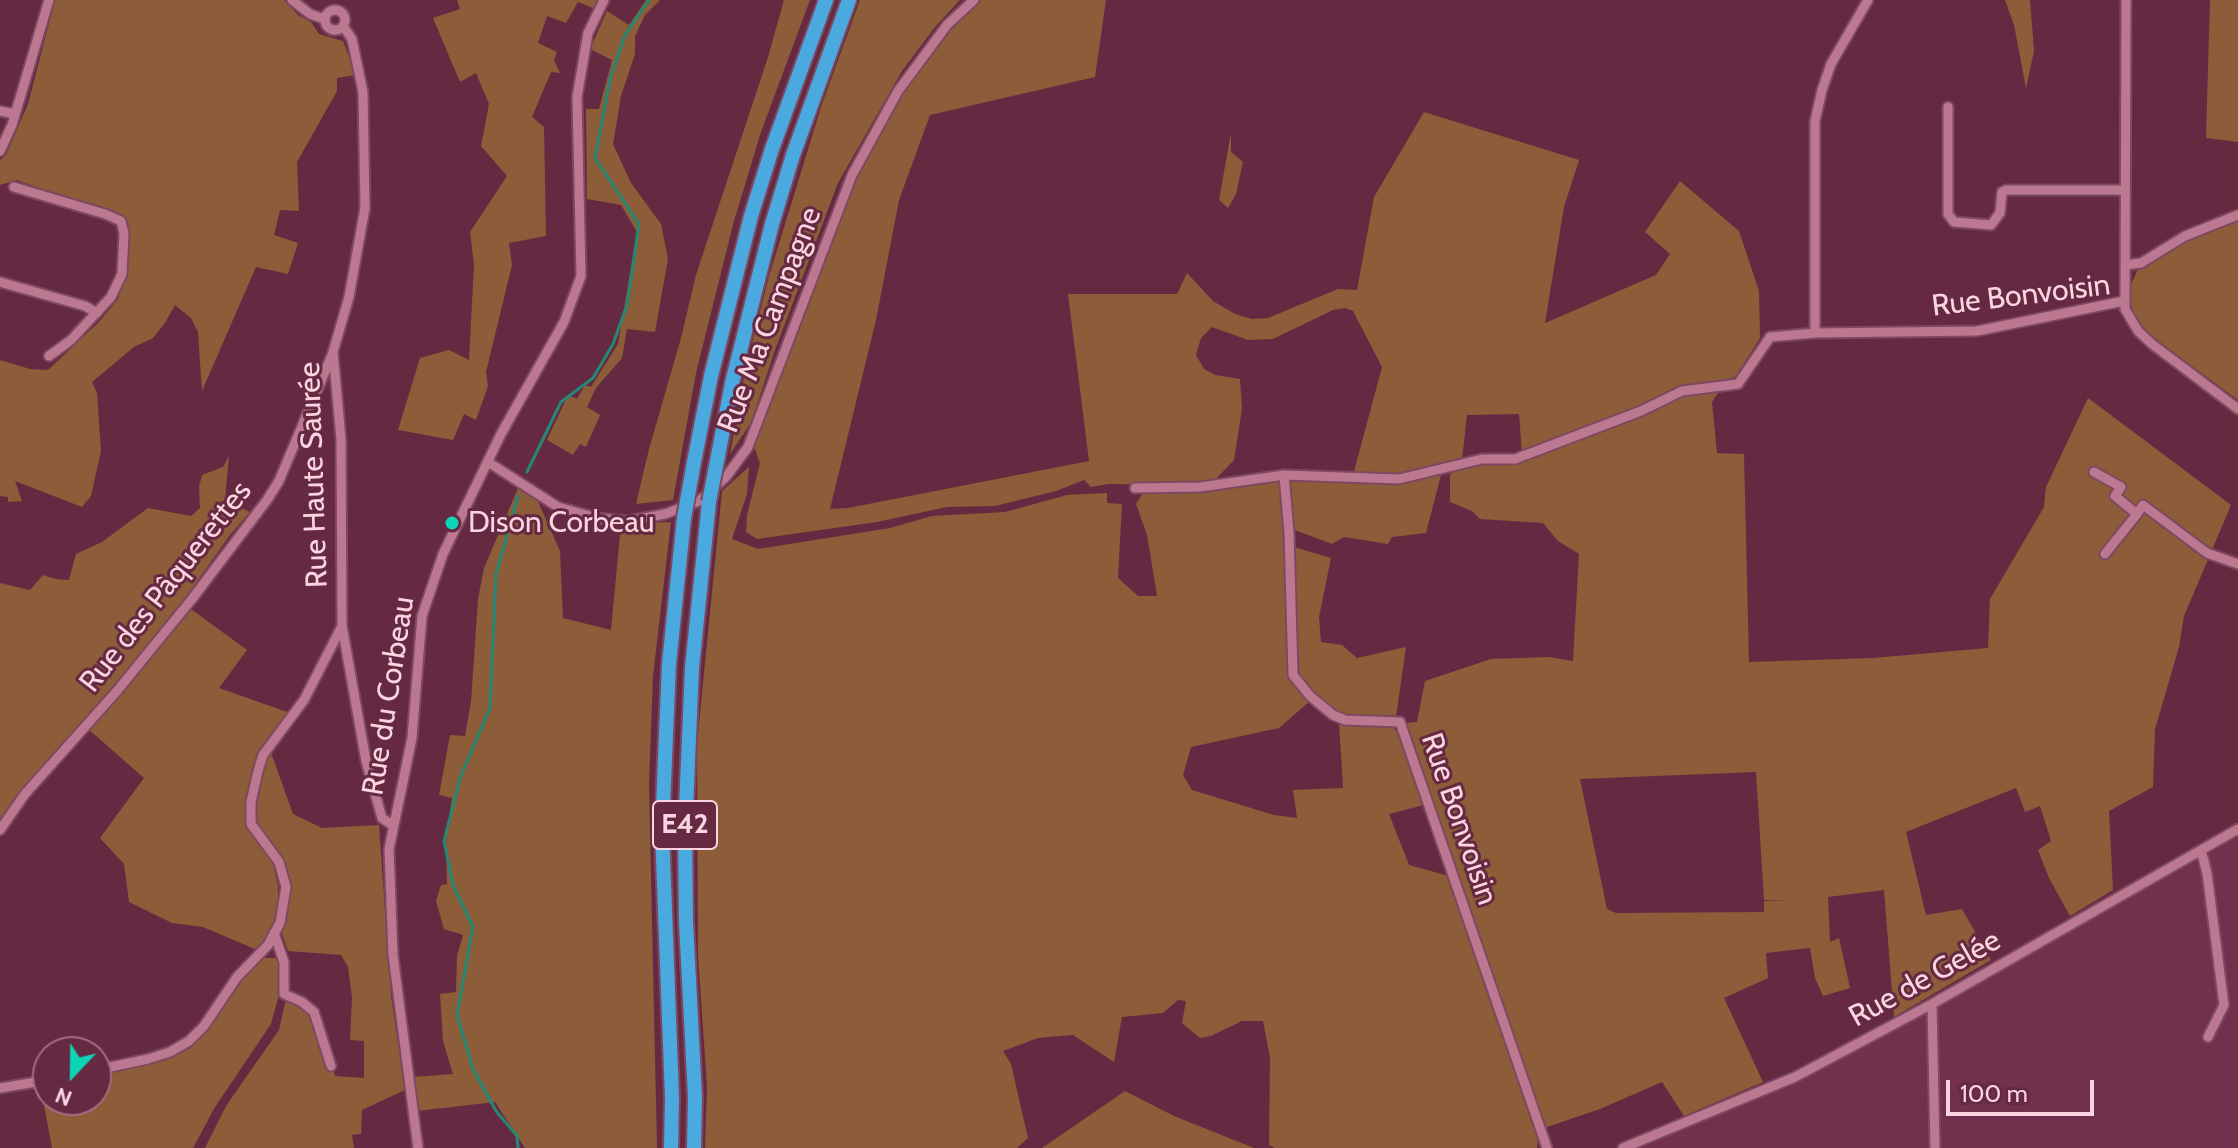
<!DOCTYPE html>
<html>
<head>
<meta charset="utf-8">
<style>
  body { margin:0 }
  #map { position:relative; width:2238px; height:1148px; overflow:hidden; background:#652a42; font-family:Cabin,sans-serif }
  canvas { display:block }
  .north { position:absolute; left:32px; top:1036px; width:80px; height:80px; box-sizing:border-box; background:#652a42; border:2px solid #a16e81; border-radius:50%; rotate:202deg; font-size:22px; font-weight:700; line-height:32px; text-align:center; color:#fad4e0 }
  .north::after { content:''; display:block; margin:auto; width:28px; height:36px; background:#0bd5b5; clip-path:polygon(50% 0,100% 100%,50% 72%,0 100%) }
  .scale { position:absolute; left:1946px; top:1080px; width:148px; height:36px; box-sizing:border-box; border:4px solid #fad4e0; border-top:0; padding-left:10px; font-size:24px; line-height:28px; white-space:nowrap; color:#fad4e0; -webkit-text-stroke:6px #652a42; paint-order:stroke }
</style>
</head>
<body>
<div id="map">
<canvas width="2238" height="1148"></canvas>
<div class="north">N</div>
<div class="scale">100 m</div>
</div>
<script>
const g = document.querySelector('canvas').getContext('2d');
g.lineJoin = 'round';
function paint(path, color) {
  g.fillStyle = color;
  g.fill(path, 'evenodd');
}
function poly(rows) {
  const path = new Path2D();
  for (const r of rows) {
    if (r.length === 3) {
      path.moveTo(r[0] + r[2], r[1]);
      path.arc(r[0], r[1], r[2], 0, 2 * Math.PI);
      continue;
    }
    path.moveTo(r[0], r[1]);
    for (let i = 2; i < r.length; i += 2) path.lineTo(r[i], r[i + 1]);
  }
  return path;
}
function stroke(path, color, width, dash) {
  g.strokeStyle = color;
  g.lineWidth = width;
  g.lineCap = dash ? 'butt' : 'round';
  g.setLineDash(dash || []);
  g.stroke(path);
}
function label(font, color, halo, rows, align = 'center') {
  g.font = font + ' Cabin,sans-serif';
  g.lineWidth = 6;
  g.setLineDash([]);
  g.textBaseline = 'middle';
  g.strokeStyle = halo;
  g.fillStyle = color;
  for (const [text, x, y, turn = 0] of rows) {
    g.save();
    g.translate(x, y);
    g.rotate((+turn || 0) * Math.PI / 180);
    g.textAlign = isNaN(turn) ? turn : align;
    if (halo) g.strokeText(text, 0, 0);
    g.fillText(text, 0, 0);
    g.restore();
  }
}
const built = poly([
  [2238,829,2238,1148,1640,1148,1800,1080,1935,1006]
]);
const green = poly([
  [55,0,284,0,298,15,311,22,319,34,343,41,356,75,337,78,337,91,297,162,299,211,280,210,274,235,298,243,288,274,256,267,202,391,198,332,191,318,175,305,165,323,153,338,134,347,92,382,97,393,101,451,91,496,82,507,15,481,22,501,8,502,8,497,0,496,0,360,30,369,48,370,99,322,118,299,125,276,129,230,123,219,17,180,0,185,0,160,6,155,28,104],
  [457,0,598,0,593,8,578,2,566,23,547,16,538,43,557,52,554,60,560,73,551,72,532,117,544,127,546,236,509,243,512,265,486,372,488,386,476,420,464,414,453,440,398,430,420,358,449,350,469,360,474,265,470,232,507,176,481,146,489,104,476,73,460,82,433,18,460,9],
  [646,0,660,0,645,15,635,36,635,54,621,96,613,144,631,183,661,224,668,259,655,332,627,329,622,358,596,388,587,407,600,415,586,447,580,444,573,455,547,440,568,395,577,399,585,385,591,387,618,344,637,232,621,205,587,199,586,109,599,109,612,60,590,49,607,11,629,25],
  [784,0,810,0,761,132,734,221,696,373,673,500,636,504,649,449,681,338,696,275,768,57],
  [860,0,960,0,935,27,902,71,838,183,775,350,751,423,730,454,745,371,769,276,822,104],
  [980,0,1106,0,1095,77,930,115,899,200,876,320,830,509,848,508,1089,461,1068,294,1177,294,1187,273,1213,301,1235,314,1252,319,1268,318,1338,289,1357,290,1374,197,1424,112,1579,160,1564,207,1545,323,1656,275,1670,254,1645,232,1680,181,1739,231,1759,291,1760,338,1736,376,1722,383,1674,388,1637,408,1522,454,1519,414,1467,415,1462,460,1394,476,1353,475,1382,367,1353,311,1345,308,1333,310,1273,339,1248,340,1212,327,1201,338,1196,355,1204,369,1215,375,1240,379,1242,409,1234,460,1213,482,1197,485,1109,484,1091,487,1084,480,1056,491,995,506,947,507,877,522,757,539,746,532,747,515,760,463,754,447,845,199,870,146,904,86,956,22],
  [2005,0,2030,0,2034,51,2026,88,2014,25],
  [2210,0,2238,0,2238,142,2206,138],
  [1231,133,1231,152,1243,162,1236,194,1228,208,1219,200],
  [2238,218,2238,400,2147,333,2132,312,2129,290,2137,271,2191,235],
  [1720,390,1712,402,1717,453,1744,454,1749,662,1873,658,1988,648,1990,599,2044,507,2046,487,2088,398,2231,505,2184,616,2179,647,2155,729,2153,787,2109,811,2113,890,2070,916,2049,878,2038,850,2051,841,2040,806,2025,812,2016,788,1906,832,1926,915,1962,909,1991,960,1894,1017,1884,890,1828,897,1830,942,1839,938,1850,988,1823,996,1815,978,1810,948,1766,953,1768,978,1724,998,1763,1082,1684,1116,1662,1082,1600,1109,1544,1128,1403,723,1417,722,1425,681,1491,659,1549,657,1573,661,1579,554,1558,541,1543,523,1480,519,1472,511,1450,502,1450,475,1456,469,1476,464,1507,464,1604,431,1679,396],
  [1756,772,1764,900,1787,900,1764,901,1764,912,1616,913,1607,909,1580,779],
  [229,456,225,500,250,512,230,535,176,611,0,823,0,583,30,590,43,575,56,579,69,580,76,554,102,542,148,508,191,516,200,508,199,487,202,475,223,467],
  [749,467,747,494,732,539,758,549,890,528,932,516,1005,512,1067,495,1107,493,1107,503,1122,504,1118,578,1138,596,1157,596,1147,535,1136,504,1143,493,1218,490,1281,480,1291,677,1310,701,1279,728,1191,747,1183,775,1192,790,1274,815,1297,818,1293,790,1343,788,1339,722,1391,725,1398,733,1424,805,1389,814,1409,865,1449,876,1538,1139,1537,1148,1275,1148,1269,1145,1270,1058,1263,1021,1242,1021,1211,1036,1200,1038,1182,1023,1186,1001,1178,1000,1163,1013,1122,1017,1114,1062,1073,1035,1038,1038,1003,1051,1011,1064,1028,1138,1017,1148,705,1148,707,1087,698,955,697,744,722,491],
  [1441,475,1426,533,1392,537,1388,544,1344,537,1332,544,1292,529,1287,479,1392,484],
  [518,488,536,497,560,551,563,618,611,630,621,524,671,522,653,676,649,785,657,1148,525,1148,495,1102,417,1111,412,1077,453,1074,443,1041,440,994,456,992,457,956,463,935,444,929,436,901,441,885,447,884,446,840,452,798,439,795,450,735,465,736,471,702,478,599,484,568],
  [1291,546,1331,558,1319,617,1321,642,1342,645,1357,658,1406,647,1396,717,1352,716,1334,713,1310,692,1295,672],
  [191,609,247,650,219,688,290,713,262,746,245,819,272,860,278,886,278,915,265,941,255,949,203,927,172,923,129,902,124,864,100,838,144,778,87,728],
  [269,747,293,814,322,828,379,825,391,996,405,1090,362,1110,361,1134,352,1135,354,1148,205,1148,226,1106,279,1030,286,999,307,1008,318,1028,326,1065,332,1064,335,1076,364,1078,364,1041,350,1040,352,997,348,967,341,955,288,951,282,933,288,887,255,827,253,806],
  [260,958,278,958,279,995,271,1024,215,1107,193,1148,52,1148,40,1084,48,1082,48,1100,96,1100,96,1075,154,1062,192,1044,221,1009,245,972],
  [1125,1091,1174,1116,1254,1148,1042,1148]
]);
const stream = poly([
  [527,472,561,402,593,378,613,344,627,305,639,224,595,158,610,79,625,35,649,0],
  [518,496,496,574,490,708,460,778,444,841,453,885,473,927,457,1015,473,1069,496,1111,517,1136,518,1148]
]);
const minor = poly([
  [292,0,310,14,324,19],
  [2126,0,2125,309,2138,331,2152,344,2238,409],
  [335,20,10],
  [343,26,352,39,363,92,365,208,349,297,333,352,341,439,342,626,366,761,382,818,392,825],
  [1948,107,1948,214,1954,222,1991,225,2000,213,2002,192,2006,190,2124,190],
  [0,111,15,114],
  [0,151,12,125,49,0],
  [14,187,105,214,121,221,124,233,122,274,111,297,71,340,49,356],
  [2125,265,2141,263,2185,236,2238,215],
  [0,282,85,306,97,313],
  [1815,333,1815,121,1822,90,1831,64,1868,0],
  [488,462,558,507,597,518,628,521,665,514,699,501,726,477,748,447,852,175,898,91,947,25,974,0],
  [2094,472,2121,487,2115,496,2137,514,2143,505,2207,553,2238,564],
  [1284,475,1289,533,1293,675,1310,696,1333,715,1345,720,1400,722,1547,1148],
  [1135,488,1200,487,1284,475,1399,479,1482,459,1515,459,1641,411,1682,391,1738,384,1770,337,1815,333,1977,331,2124,301],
  [2105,554,2137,514],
  [0,830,25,794,117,691,192,599,267,500,279,481,332,355],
  [2201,850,2207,873,2224,1005,2208,1037],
  [274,933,284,962,284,994,302,1002,314,1012,331,1066],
  [1932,1004,1935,1148],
  [96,1070,148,1059,170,1052,189,1041,204,1026,237,977,268,945,280,923,286,887,279,862,251,824,251,802,258,771,263,755,304,700,342,626],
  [0,1088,48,1080],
  [418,1148,393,955,389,849,412,738,422,616,443,554,501,434,564,322,581,276,577,97,588,33,604,0],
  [1623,1148,1795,1077,1932,1004,2238,829]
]);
const highway = poly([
  [718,456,732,383,772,224,793,155,849,0],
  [694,462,711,376,751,216,772,149,826,0],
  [671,1148,672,1098,662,830,669,664,684,518],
  [694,1148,695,1097,686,922,685,832,692,668,709,502]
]);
const highwayBridge = poly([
  [709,502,718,456],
  [684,518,694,462]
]);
const markers = [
  [452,523,8,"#0bd5b5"]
];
const shields = [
  [685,825,64]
];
const shieldNames = [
  ["E42",685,825]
];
const streetNames = [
  ["Rue Bonvoisin",2021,296,-7],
  ["Rue Ma Campagne",770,320,-69],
  ["Rue Haute Saurée",314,475,-92],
  ["Rue des Pâquerettes",166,587,-52],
  ["Rue du Corbeau",389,696,-81],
  ["Rue Bonvoisin",1459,819,71],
  ["Rue de Gelée",1925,979,-29]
];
const poiNames = [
  ["Dison Corbeau",468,523]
];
paint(built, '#73304c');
paint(green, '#8d5c38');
stroke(stream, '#248874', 3);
stroke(minor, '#7d4960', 13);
stroke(highway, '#7d4960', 18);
stroke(minor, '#bc7891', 9);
stroke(highway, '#4aa9de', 14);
stroke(highwayBridge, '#7d4960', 18, []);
stroke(highwayBridge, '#4aa9de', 14);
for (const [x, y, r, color] of markers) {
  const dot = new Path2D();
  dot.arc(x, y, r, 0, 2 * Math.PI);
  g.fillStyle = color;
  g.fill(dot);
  stroke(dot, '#652a42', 3);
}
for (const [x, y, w] of shields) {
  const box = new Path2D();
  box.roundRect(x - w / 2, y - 24, w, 48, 6);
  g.fillStyle = '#652a42';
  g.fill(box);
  stroke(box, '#fad4e0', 2);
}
label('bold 28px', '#fad4e0', null, shieldNames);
label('30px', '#fad4e0', '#652a42', streetNames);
label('30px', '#fad4e0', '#652a42', poiNames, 'left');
</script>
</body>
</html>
